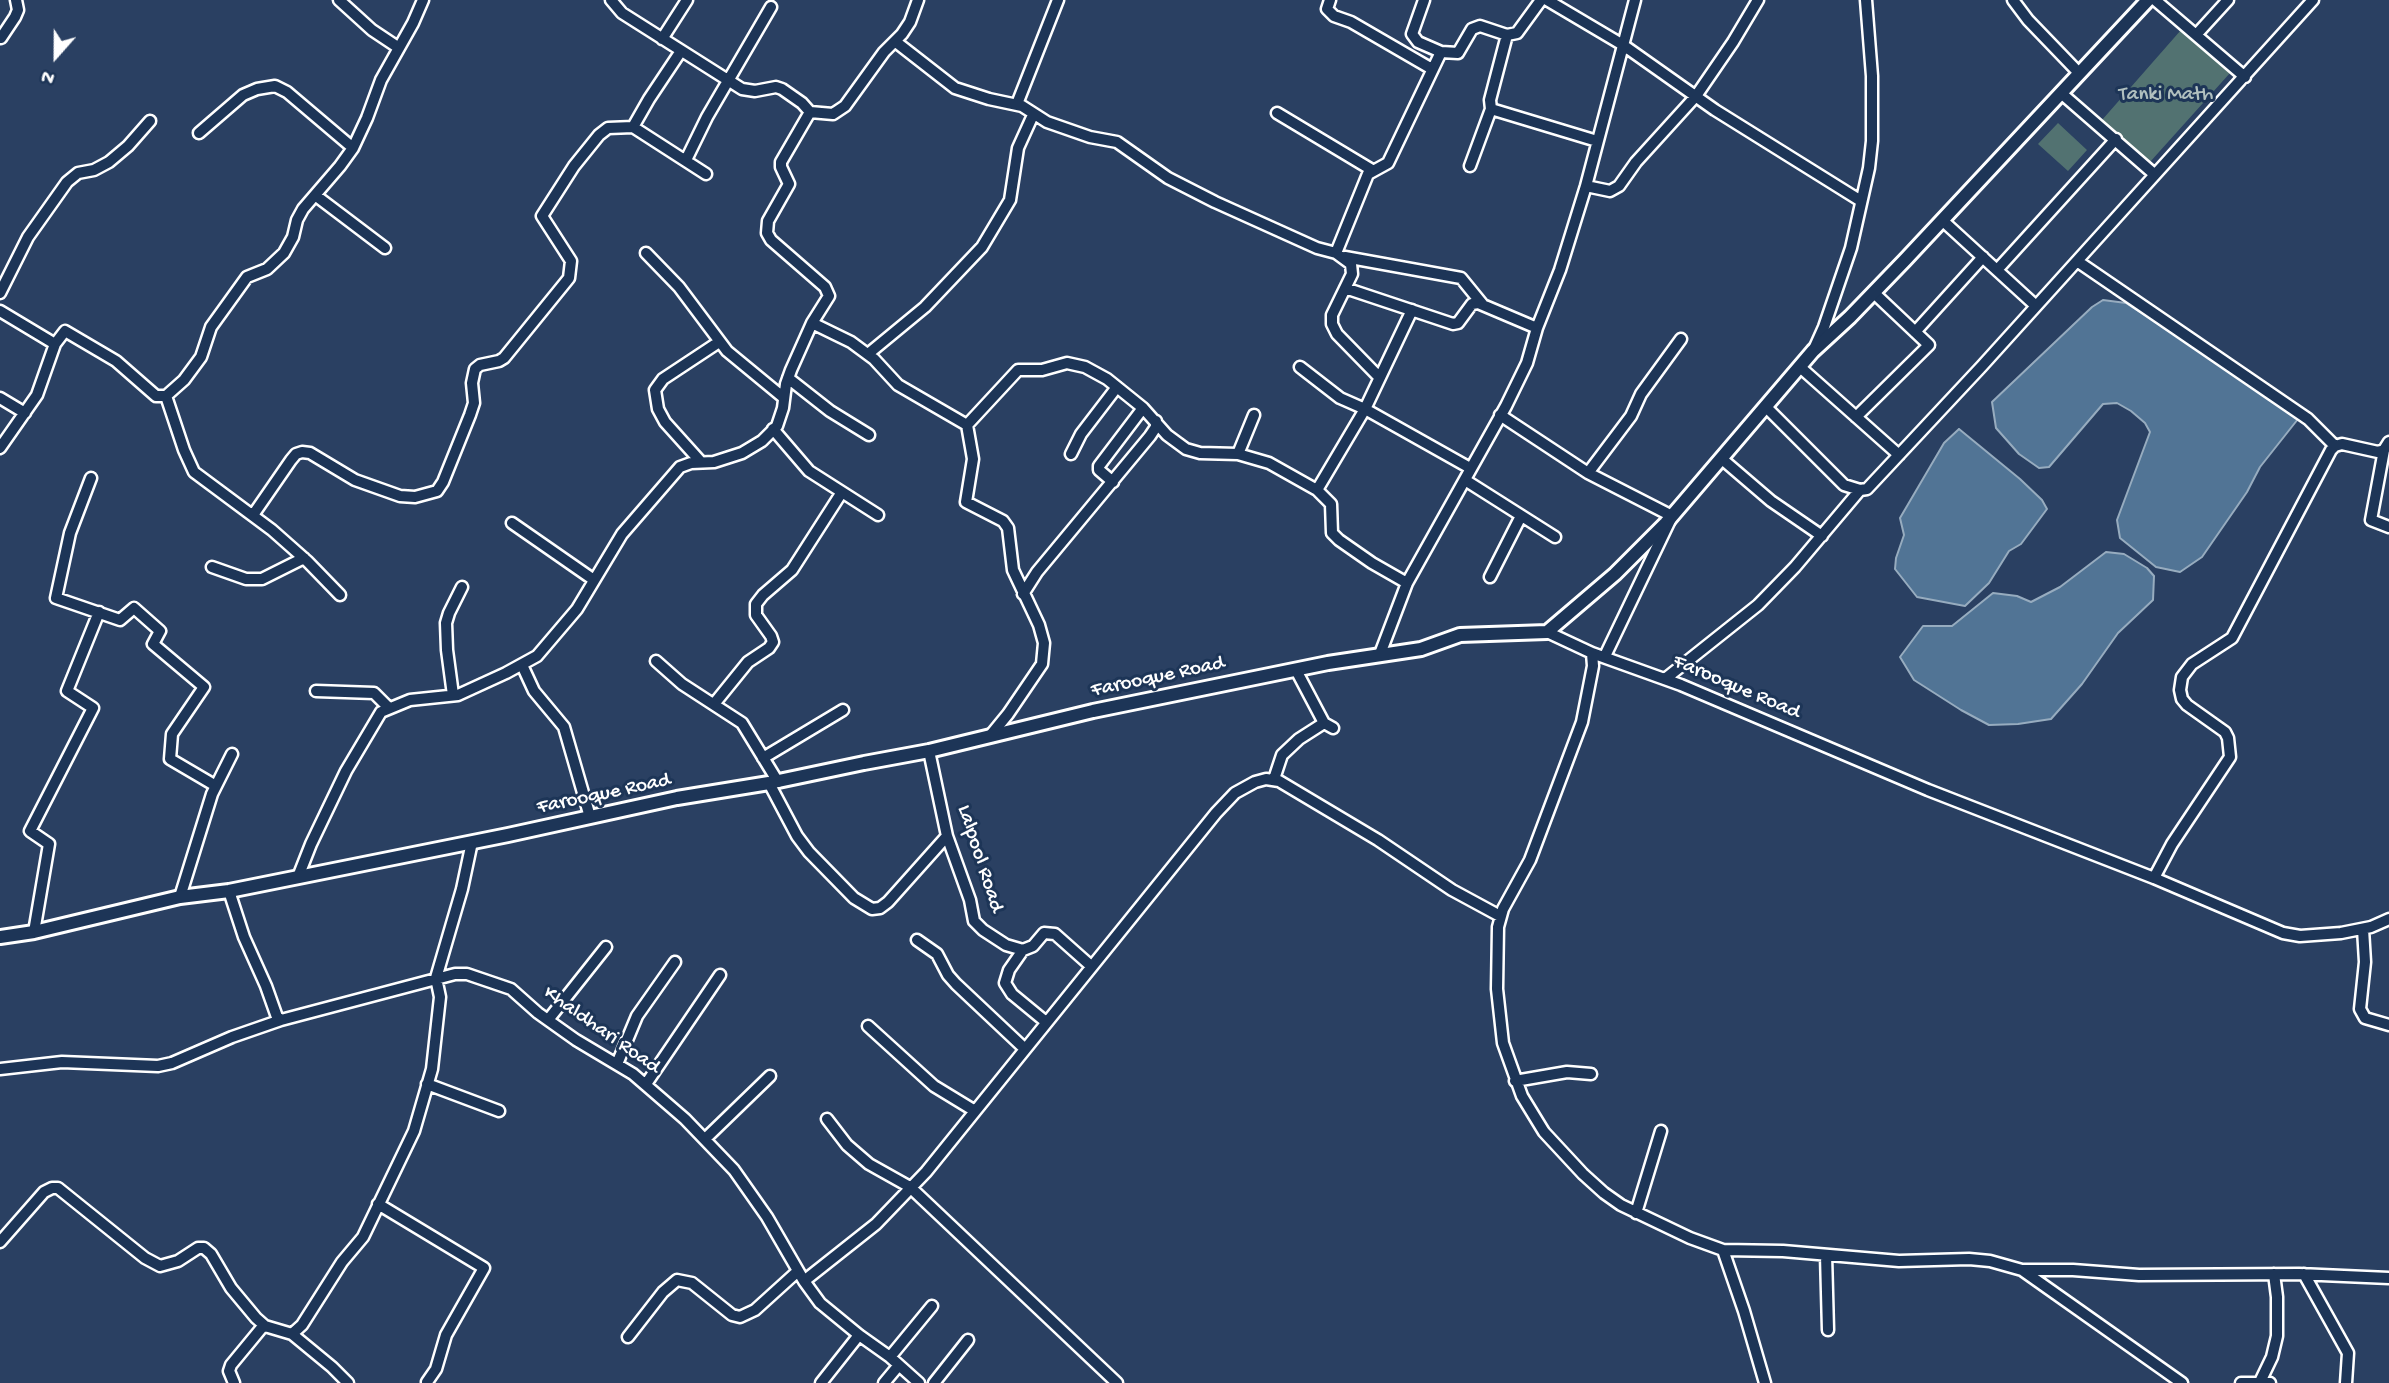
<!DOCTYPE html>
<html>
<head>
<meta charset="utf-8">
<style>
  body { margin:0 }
  #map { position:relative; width:2389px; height:1383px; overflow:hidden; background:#2a4062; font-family:"Gochi Hand",sans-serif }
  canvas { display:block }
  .north { position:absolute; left:21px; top:21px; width:70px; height:70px; -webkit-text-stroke:5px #1d3557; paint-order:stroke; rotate:201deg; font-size:19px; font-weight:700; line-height:28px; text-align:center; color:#fff }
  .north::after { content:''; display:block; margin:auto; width:24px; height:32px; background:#fff; clip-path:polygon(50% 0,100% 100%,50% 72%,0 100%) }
</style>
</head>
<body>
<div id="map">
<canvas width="2389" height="1383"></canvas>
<div class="north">N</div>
</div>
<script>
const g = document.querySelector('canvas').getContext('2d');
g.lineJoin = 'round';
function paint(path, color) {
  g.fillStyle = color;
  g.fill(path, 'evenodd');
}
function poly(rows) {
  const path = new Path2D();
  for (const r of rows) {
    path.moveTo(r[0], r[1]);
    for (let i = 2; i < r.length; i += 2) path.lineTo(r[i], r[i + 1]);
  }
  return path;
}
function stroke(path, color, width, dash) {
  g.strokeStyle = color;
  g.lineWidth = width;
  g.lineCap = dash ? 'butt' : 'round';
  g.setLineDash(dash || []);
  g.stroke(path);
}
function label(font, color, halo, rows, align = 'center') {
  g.font = font + ' "Gochi Hand",sans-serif';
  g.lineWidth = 6;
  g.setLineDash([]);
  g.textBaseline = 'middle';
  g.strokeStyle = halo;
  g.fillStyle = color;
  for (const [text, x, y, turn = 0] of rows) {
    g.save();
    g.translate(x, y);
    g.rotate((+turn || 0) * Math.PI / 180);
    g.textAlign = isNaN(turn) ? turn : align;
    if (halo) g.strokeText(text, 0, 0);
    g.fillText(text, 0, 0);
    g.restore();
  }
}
const green = poly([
  [2181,30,2230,73,2150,162,2102,120],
  [2058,123,2087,150,2068,171,2038,144]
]);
const water = poly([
  [2103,300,2126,303,2292,411,2298,419,2260,467,2247,492,2202,557,2180,572,2156,567,2120,538,2117,520,2150,432,2145,423,2131,411,2117,403,2103,404,2049,467,2039,468,2019,454,1996,428,1992,402,2092,307,2103,300],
  [1959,429,2020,479,2042,500,2047,509,2021,544,2009,551,1989,583,1965,606,1917,597,1895,569,1896,558,1904,535,1900,518,1944,443,1959,429],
  [2106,552,2124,554,2147,568,2154,576,2153,600,2118,633,2082,684,2051,719,2018,724,1989,725,1961,710,1914,680,1900,657,1923,626,1952,626,1993,593,2017,596,2031,602,2060,587,2106,552]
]);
const minor = poly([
  [339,0,372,30,399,48],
  [611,0,622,13,742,89,755,91,776,87,782,89,802,103,810,112],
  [1330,0,1327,9,1334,16,1351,22,1432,69],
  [1424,0,1412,34,1418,42,1441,52],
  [1547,0,1623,45,1715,110,1861,201],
  [2013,0,2028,20,2079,73],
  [2155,0,2245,77],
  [1507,35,1490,100,1491,109,1597,141],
  [2196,35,2228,0],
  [1,38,15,17,18,10,16,0],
  [662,39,687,0],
  [896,42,955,88,989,99,1022,106,1047,122,1090,137,1117,142,1168,178,1215,202,1317,248,1336,253,1351,264,1352,274,1332,315,1332,324,1337,334,1379,377],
  [2061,93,2154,174],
  [1017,104,1058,0],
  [1277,113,1372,170],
  [633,127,649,99,681,51],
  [199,133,243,95,257,89,275,86,287,92,353,148],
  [686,160,707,117,771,7],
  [1470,166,1491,109],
  [1586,186,1610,191,1619,186,1636,162,1696,96,1733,42,1758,0],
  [315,195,385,248],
  [1942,220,2036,306],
  [646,253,679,287,727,351,784,398],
  [1336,253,1368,174,1388,163,1441,52,1458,53,1472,29,1480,26,1507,35,1517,33,1541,0],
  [1345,257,1461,278,1483,305],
  [2077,261,2308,419,2335,446],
  [1997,270,2116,139],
  [1345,288,1453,324,1458,323,1472,304,1478,303,1537,328],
  [0,293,28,237,67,182,78,173,94,170,109,162,128,146,150,121],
  [0,311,55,344],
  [812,323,851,342,874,359,898,385,967,425,973,459,966,502,1003,521,1008,528,1013,570,1039,625,1044,643,1042,664,1008,714,990,736],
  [1915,332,1983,257],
  [1815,347,1824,327,1851,248,1869,168,1872,141,1872,76,1866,0],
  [868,354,925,307,982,247,1010,200,1018,148,1033,115],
  [1300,367,1340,398,1365,409,1470,468],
  [1800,367,1899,455],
  [788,378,830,411,869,435],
  [166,396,184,450,194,472,272,530,307,561,340,595],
  [0,398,25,413],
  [1766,407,1844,485,1860,490,1867,489,1982,366,2313,0],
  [1254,415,1238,454,1269,463,1317,490,1331,504,1332,533,1339,540,1372,563,1407,583],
  [1500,415,1588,473,1672,516,1605,656],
  [1856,417,1929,345,1874,293],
  [967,425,1018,370,1042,370,1067,363,1085,367,1107,379,1143,408,1167,435,1186,449,1200,453,1238,454],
  [773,429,809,471,878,515],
  [0,448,37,395,55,344,65,331,116,361,156,396,166,396,184,380,201,357,211,327,247,277,267,269,284,253,293,237,297,220,303,209,340,166,353,148,367,118,381,80,413,23,423,0],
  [2384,450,2371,520,2389,527],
  [1071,454,1081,434,1117,387],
  [1722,459,1771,501,1822,536],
  [701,462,665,422,658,409,655,390,663,379,719,342],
  [1588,473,1631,416,1641,394,1681,339],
  [91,478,70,533,56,598,120,620,134,608,160,631,153,644,204,687,172,734,170,759,216,786],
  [1465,480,1555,537],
  [1113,482,1099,470,1099,466,1143,408],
  [1317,490,1365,409,1412,310],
  [253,515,291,460,296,454,302,452,310,453,355,480,400,496,415,497,437,491,443,482,470,415,474,403,472,383,475,369,480,365,499,361,504,358,569,278,571,261,542,216,574,166,599,135,608,128,633,127,706,174],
  [512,523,594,580],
  [212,567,246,579,262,579,304,558],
  [1490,577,1521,516],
  [1023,594,1037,572,1150,436,1156,427,1156,421],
  [1547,632,1592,653,1681,685,1928,790,2154,878,2283,933,2300,936,2341,933,2371,927,2389,919],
  [1592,653,1593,666,1582,722,1530,860,1503,909,1498,927,1497,989,1503,1043,1522,1096,1544,1132,1583,1174,1604,1193,1621,1205,1690,1238,1723,1250,1783,1251,1899,1261,1969,1259,1990,1261,2022,1270,2182,1383],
  [1380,654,1407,583,1506,406,1527,363,1537,328,1560,270,1586,186,1635,0],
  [656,661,682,684,742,723,778,782],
  [522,665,534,691,564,727,590,817],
  [1296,670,1324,723,1333,728],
  [1665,679,1758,605,1795,567,1860,490],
  [316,691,374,693,389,708],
  [453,695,447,650,446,623,449,613,462,587],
  [714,704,748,662,769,648,773,642,771,636,756,615,756,604,763,595,792,570,842,492],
  [929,751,947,836,970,900,974,921,983,930,1006,945,1023,950,1033,946,1044,933,1055,934,1091,966],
  [763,758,843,710],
  [1274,779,1282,755,1299,739,1324,723],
  [769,783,797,836,809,852,854,898,872,909,880,908,888,902,947,836],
  [298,877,311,844,346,771,381,712,410,700,458,695,506,673,537,656,577,609,622,534,680,467,691,463,714,462,742,453,762,441,777,426,783,408,786,384,791,370,812,323,829,296,825,287,771,240,767,233,768,221,789,184,781,167,781,162,810,112,833,114,845,106,884,52,902,34,910,22,918,0],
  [2154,878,2172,844,2230,757,2228,738,2225,732,2187,705,2182,699,2180,690,2182,677,2192,664,2232,638,2331,450,2335,446,2342,444,2378,452,2384,450,2389,442],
  [229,891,244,937,266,986,277,1017,281,1020,455,974,467,974,511,989,538,1013,576,1040,633,1074,685,1119,734,1170,767,1217,804,1281,820,1303,859,1335,890,1357,919,1383],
  [180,897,212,794,232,754],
  [2363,929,2365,962,2360,1009,2365,1018,2389,1025],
  [34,932,49,844,30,831,93,708,67,691,99,612],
  [917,940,937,954,948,975,956,984,1025,1049],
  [1023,950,1009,970,1005,983,1012,994,1046,1022],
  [548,1020,606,947],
  [868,1026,934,1086,975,1111],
  [617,1064,637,1016,675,962],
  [0,1069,62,1062,158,1066,172,1063,232,1037,281,1020],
  [1515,1081,1567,1072,1591,1074],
  [427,1084,499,1111],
  [646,1084,720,975],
  [827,1119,847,1145,869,1164,910,1187,1117,1383],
  [705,1139,770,1076],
  [378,1204,484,1268,446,1335,436,1369,427,1382],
  [1636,1213,1661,1131],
  [0,1242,44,1192,52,1188,58,1188,145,1258,160,1266,178,1261,198,1248,204,1248,211,1254,231,1288,256,1318,265,1326,292,1334,332,1367,348,1383],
  [1723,1250,1744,1311,1765,1383],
  [1826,1255,1828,1330],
  [2022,1270,2073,1270,2139,1275,2299,1274,2389,1278],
  [2304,1274,2348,1353,2346,1383],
  [804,1281,876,1224,926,1172,1216,813,1235,793,1255,782,1266,779,1279,781,1378,840,1452,890,1500,916],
  [292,1334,302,1325,342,1262,363,1237,414,1131,432,1069,440,997,436,978,462,889,472,842],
  [628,1337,663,1292,677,1280,692,1283,732,1315,740,1317,755,1310,798,1271],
  [890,1357,932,1306],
  [2260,1382,2272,1357,2277,1336,2277,1297,2274,1274],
  [234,1383,229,1371,231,1365,264,1325],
  [821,1383,859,1335],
  [884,1383,899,1365],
  [934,1383,968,1340],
  [2241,1383,2270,1383]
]);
const major = poly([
  [0,937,34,932,180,897,229,891,508,835,677,798,769,783,864,763,929,751,1093,711,1328,663,1421,649,1460,635,1547,632,1615,574,1666,523,1813,351,1850,317,1905,260,2148,0]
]);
const parkNames = [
  ["Tanki Math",2166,96]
];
const streetNames = [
  ["Farooque Road",1158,678,-12],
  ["Farooque Road",1736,688,23],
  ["Farooque Road",604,795,-12],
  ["Lalpool Road",979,859,72],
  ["Khaldhari Road",601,1031,35]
];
paint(green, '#527271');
paint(water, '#517495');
stroke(water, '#97acbf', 2);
stroke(minor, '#fff', 15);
stroke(major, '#fff', 18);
stroke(minor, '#1d3557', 10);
stroke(major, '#1d3557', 12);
label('21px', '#b1c0bf', '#1d3557', parkNames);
label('21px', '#fff', '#1d3557', streetNames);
</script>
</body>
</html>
